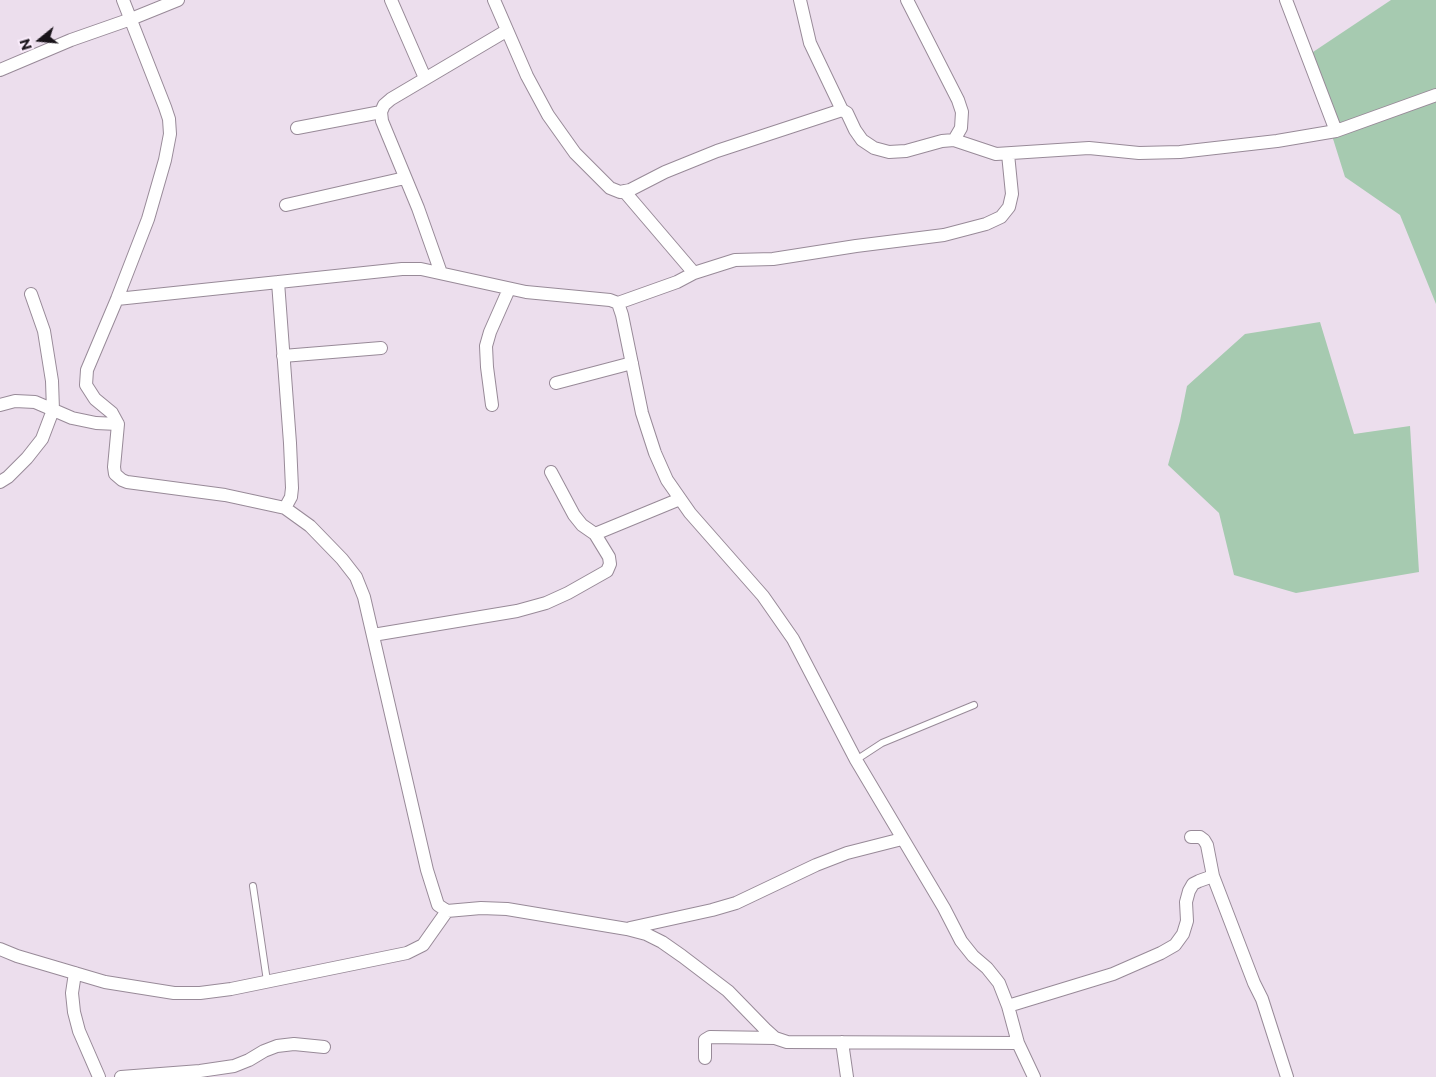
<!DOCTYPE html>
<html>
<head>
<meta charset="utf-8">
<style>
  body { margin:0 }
  #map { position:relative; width:1436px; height:1077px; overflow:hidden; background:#ecdeed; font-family:Montserrat,sans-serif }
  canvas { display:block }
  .north { position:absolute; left:15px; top:15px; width:50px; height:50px; -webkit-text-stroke:4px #f9ebfa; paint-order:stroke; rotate:253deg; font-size:14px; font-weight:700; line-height:20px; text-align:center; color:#19141a }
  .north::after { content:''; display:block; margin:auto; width:18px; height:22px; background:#19141a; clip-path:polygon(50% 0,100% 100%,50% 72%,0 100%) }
</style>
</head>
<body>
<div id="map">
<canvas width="1436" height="1077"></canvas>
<div class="north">N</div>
</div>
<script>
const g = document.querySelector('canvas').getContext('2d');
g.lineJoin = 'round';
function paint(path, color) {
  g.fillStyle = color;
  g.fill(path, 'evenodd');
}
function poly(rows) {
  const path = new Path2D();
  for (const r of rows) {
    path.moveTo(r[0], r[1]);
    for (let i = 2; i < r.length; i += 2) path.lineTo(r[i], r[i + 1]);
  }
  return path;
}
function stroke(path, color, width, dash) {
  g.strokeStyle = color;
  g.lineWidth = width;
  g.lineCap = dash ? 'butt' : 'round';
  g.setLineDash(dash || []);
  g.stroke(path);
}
const green = poly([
  [1391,0,1436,0,1436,304,1400,215,1345,177,1307,56],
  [1320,322,1354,434,1410,426,1419,572,1296,593,1234,575,1219,513,1168,465,1180,421,1187,386,1245,334]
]);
const service = poly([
  [856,760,882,743,974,705],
  [253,886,267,981]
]);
const minor = poly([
  [123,0,165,107,169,119,170,134,165,160,148,219,117,299,87,370,86,385,95,399,112,413,118,424,114,467,115,474,122,480,127,482,225,495,285,508,310,526,342,559,356,577,364,597,427,870,438,905,447,911,481,908,507,909,627,929,646,934,662,942,682,956,728,991,765,1029,775,1038,787,1042,1018,1043,1034,1077],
  [391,0,425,78],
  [494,0,527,76,548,115,575,153,610,188,620,192,630,190,665,172,717,151,842,110,847,113,855,130,862,140,874,148,889,152,906,151,942,141,954,140,996,154,1089,148,1139,153,1180,152,1277,141,1336,131,1436,95],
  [800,0,810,43,842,110],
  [907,0,958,100,962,112,961,128,954,140],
  [1286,0,1336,131],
  [0,70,71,40,131,19,178,0],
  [297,128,381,112],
  [624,191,694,273],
  [286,205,405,178],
  [441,273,418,208,382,121,381,112,384,105,391,99,506,31],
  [278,282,290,443,292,488,291,497,285,508],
  [117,299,402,269,421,269,526,292,610,300,618,303,622,315,642,413,655,453,667,480,690,513,763,596,793,639,856,760,944,908,961,941,973,956,987,968,999,983,1008,1006,1018,1043],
  [618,303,677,282,694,273,735,260,773,259,856,246,944,235,986,224,1001,217,1009,207,1012,194,1008,154],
  [283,356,381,348],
  [556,383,632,363],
  [0,405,15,401,35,402,72,418,96,423,118,424],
  [492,405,487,367,486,346,490,332,509,289],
  [0,482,8,477,27,458,42,439,53,410,52,381,44,331,31,294],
  [595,534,680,499],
  [373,635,517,611,546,603,568,593,607,571,610,564,609,557,595,534,582,525,574,515,551,472],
  [1191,837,1200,837,1204,840,1207,845,1213,876,1254,983,1262,999,1287,1077],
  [630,928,712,910,736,903,816,865,847,853,902,839],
  [0,949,17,956,105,982,174,993,200,993,231,989,407,953,423,945,447,911],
  [75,973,72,993,74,1012,79,1031,99,1077],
  [1008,1006,1113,974,1161,953,1175,945,1183,934,1187,921,1186,902,1189,891,1193,884,1199,881,1213,876],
  [842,1042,847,1077],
  [705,1058,705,1040,710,1037,775,1038],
  [121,1077,200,1071,234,1066,249,1060,264,1051,277,1046,294,1044,324,1047]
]);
paint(green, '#a6cab0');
stroke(service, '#988a98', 8);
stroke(minor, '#988a98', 14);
stroke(service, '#fff', 6);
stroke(minor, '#fff', 12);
</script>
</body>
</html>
